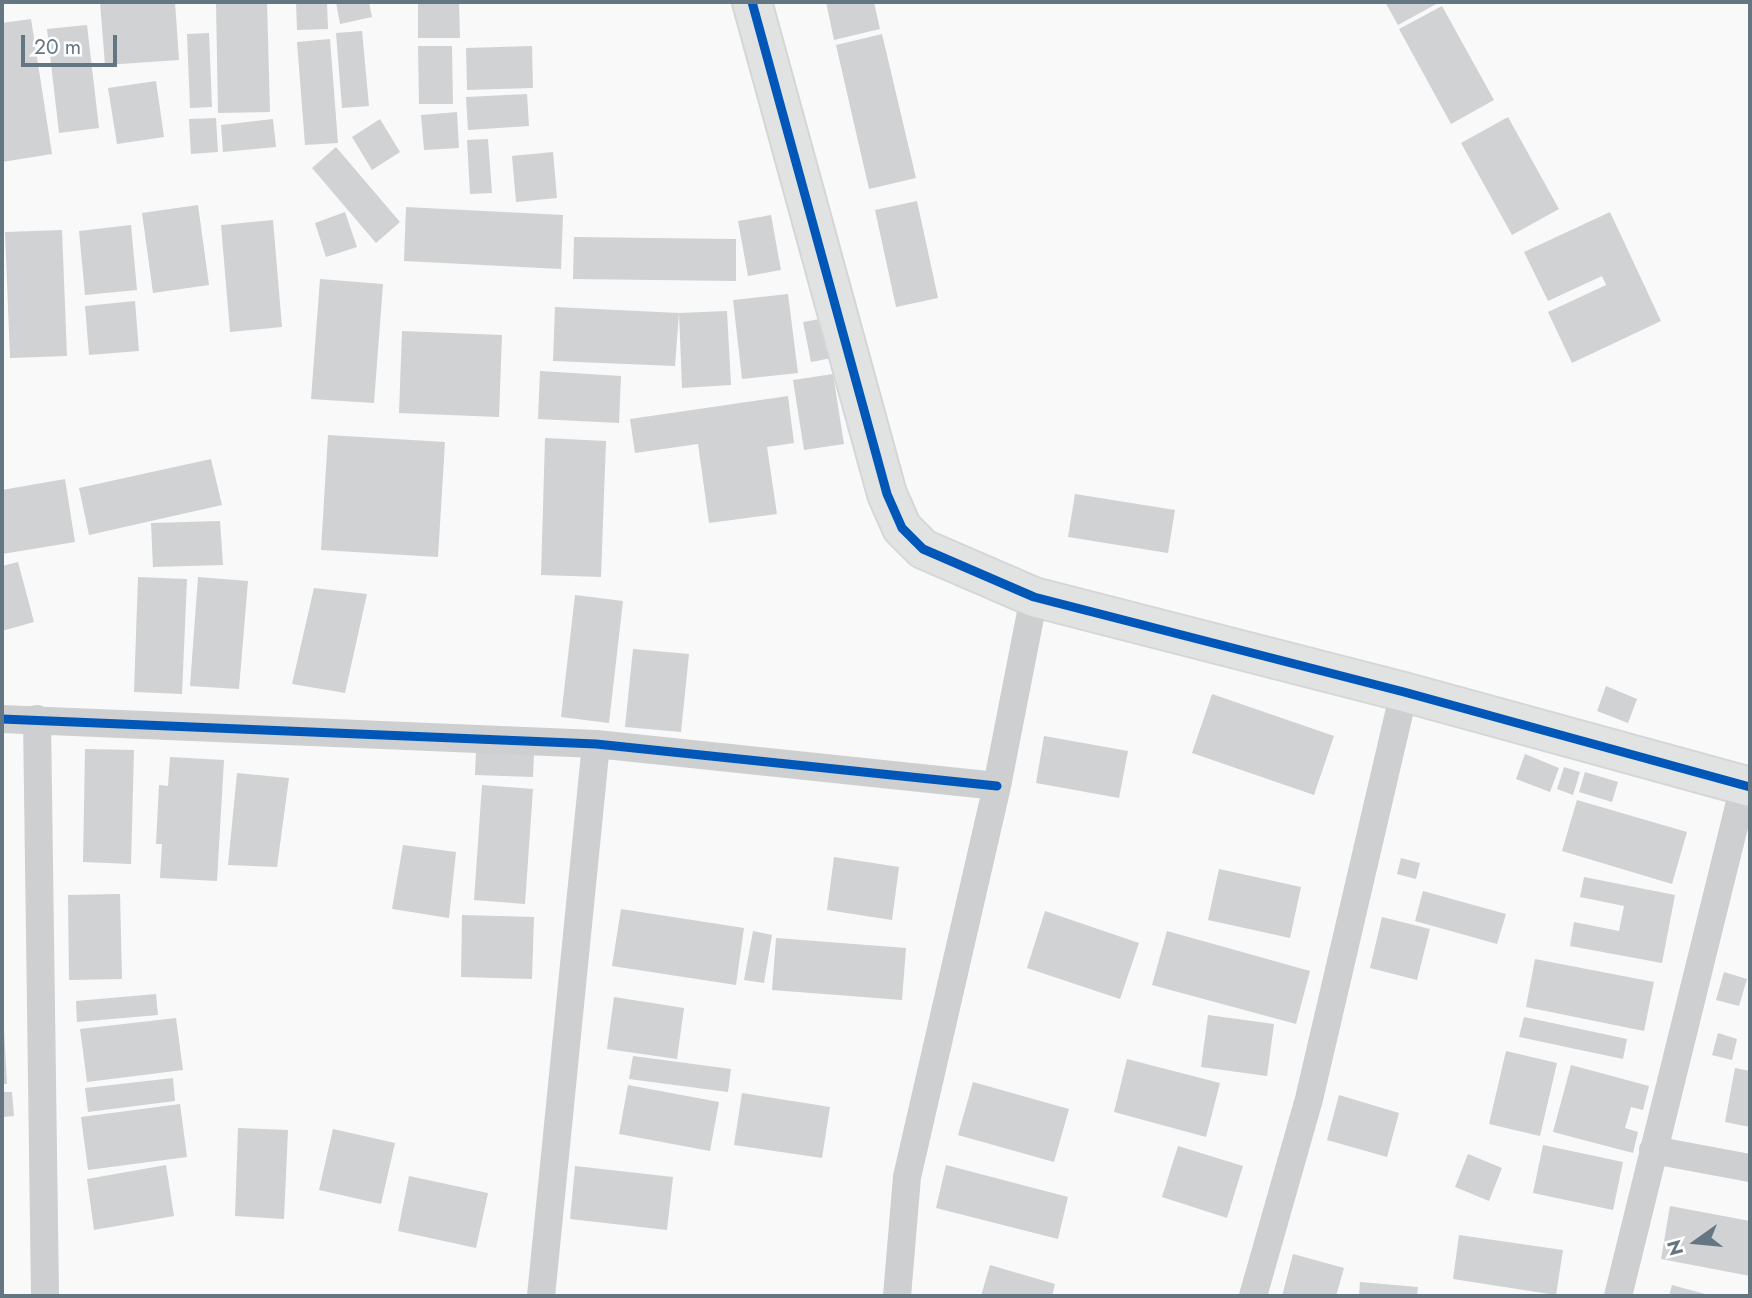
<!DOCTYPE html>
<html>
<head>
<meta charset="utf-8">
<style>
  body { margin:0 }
  #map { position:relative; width:1752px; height:1298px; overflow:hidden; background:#f9f9f9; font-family:Jost,sans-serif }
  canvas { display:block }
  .frame { position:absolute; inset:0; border:4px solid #657683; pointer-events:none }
  .north { position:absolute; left:1661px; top:1207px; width:70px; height:70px; -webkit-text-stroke:5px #fff; paint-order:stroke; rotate:255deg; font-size:19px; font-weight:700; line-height:28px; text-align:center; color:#657683 }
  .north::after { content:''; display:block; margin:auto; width:24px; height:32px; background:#657683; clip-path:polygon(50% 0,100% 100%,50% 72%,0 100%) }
  .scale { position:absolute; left:21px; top:35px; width:96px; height:32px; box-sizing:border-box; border:4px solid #657683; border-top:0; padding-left:9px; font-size:21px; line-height:24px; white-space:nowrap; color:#657683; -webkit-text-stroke:5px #fff; paint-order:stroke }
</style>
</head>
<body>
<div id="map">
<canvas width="1752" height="1298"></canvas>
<div class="frame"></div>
<div class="north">N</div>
<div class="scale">20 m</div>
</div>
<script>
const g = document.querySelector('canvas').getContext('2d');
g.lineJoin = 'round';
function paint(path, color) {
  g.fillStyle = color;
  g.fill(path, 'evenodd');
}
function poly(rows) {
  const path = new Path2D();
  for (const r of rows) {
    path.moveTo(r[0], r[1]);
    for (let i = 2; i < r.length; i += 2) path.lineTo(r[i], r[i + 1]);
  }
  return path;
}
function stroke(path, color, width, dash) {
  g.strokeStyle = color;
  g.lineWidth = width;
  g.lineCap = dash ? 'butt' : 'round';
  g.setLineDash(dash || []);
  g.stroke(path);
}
const building = poly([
  [100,2,175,2,179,60,105,65],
  [216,2,267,2,270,112,218,113],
  [296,2,327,2,328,29,297,30],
  [336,2,369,2,372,17,340,24],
  [418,2,459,2,460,38,418,38],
  [826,2,874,2,880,29,834,40],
  [1385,2,1440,2,1398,25],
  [1442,6,1494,100,1451,124,1399,29],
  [31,19,52,154,2,162,2,23],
  [87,25,99,128,59,133,47,29],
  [362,31,369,106,342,108,336,33],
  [209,33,212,107,190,108,187,34],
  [882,34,916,178,869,189,836,45],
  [330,39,338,143,305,145,297,42],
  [418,46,452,46,453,104,419,104],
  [532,46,533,88,467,90,466,48],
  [156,81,164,137,117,144,108,88],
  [527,94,529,126,468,130,466,97],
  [457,112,459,148,424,150,421,115],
  [1508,117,1559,209,1512,235,1461,143],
  [216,118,218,152,191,154,189,119],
  [273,119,276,147,223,152,221,125],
  [380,119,400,152,372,170,352,137],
  [488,139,492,193,470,194,467,140],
  [336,147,400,222,376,243,312,168],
  [553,152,557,198,516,202,512,156],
  [917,201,938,298,896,307,875,210],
  [198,205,209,285,153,293,142,213],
  [406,207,563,215,561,269,404,261],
  [345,212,357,247,326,257,315,223],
  [1610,212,1661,321,1572,363,1548,312,1606,285,1602,276,1548,301,1524,252],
  [771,215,781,270,748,276,738,221],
  [273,220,282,327,230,332,221,225],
  [131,225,137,290,85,295,79,231],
  [62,230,67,356,10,358,5,232],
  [574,237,736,239,736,281,573,279],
  [320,279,383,284,374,403,311,399],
  [788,294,798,373,742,379,733,300],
  [135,301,139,351,89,355,85,306],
  [555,307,679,313,727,311,731,385,682,388,679,313,675,366,553,361],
  [825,318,832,358,811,362,803,322],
  [402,331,502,335,499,417,399,413],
  [540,371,621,376,619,423,538,419],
  [833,374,844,444,804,450,793,380],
  [788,396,794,443,767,447,777,514,709,523,698,444,635,453,630,419],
  [328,435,445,442,438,557,321,550],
  [545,438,606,441,601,577,541,575],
  [211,459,222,505,89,535,79,488],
  [65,479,75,542,2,554,2,490],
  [1075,494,1175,510,1168,553,1068,537],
  [220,521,223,565,153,567,151,523],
  [18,562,34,622,2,631,2,566],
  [138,577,187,579,182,694,134,692],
  [198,577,248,581,239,689,190,686],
  [314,588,367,594,345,693,292,684],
  [575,595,623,601,609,723,561,717],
  [633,649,689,654,681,732,625,727],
  [1606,686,1637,699,1628,723,1597,711],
  [1212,694,1334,736,1314,795,1192,753],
  [1044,736,1128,751,1119,798,1036,783],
  [85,749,134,750,131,864,83,862],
  [476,751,534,753,533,777,475,775],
  [1525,754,1559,768,1550,792,1516,779],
  [170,757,224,760,217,881,160,878,162,844,156,844,159,785,168,786],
  [1564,767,1580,772,1573,795,1557,789],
  [1585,772,1618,782,1612,802,1579,792],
  [237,773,289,778,277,867,228,865],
  [482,785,533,789,525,904,474,900],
  [1577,800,1687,832,1672,884,1562,851],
  [403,845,456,852,449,918,392,909],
  [834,857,899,867,892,920,827,910],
  [1401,858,1420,863,1416,879,1397,874],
  [1219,869,1301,887,1290,938,1208,920],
  [1584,877,1675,895,1662,963,1570,946,1574,922,1619,931,1624,906,1580,897],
  [1423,891,1506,914,1497,944,1415,921],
  [120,894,122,979,69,980,68,895],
  [621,909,744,928,736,985,612,966],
  [1045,911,1139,943,1120,999,1027,968],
  [462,915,534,917,532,979,461,977],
  [1382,917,1430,929,1417,980,1370,968],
  [753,931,772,935,764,983,744,980],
  [1167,931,1310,971,1296,1024,1152,985],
  [776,938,906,948,902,1000,772,990],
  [1535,959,1654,982,1644,1031,1526,1007],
  [1724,972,1747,979,1739,1006,1716,1000],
  [156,994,158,1015,77,1022,76,1001],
  [614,997,684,1008,677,1059,607,1049],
  [1208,1015,1274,1024,1267,1076,1201,1067],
  [1524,1017,1627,1039,1623,1059,1519,1037],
  [176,1018,183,1070,87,1082,80,1029],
  [2,1029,4,1029,7,1084,2,1084],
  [1718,1033,1737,1039,1732,1060,1712,1055],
  [1506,1051,1557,1063,1540,1136,1489,1124],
  [633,1056,731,1069,728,1092,629,1079],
  [1127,1059,1220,1083,1206,1137,1114,1112],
  [1571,1065,1649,1086,1643,1110,1631,1107,1625,1128,1638,1132,1633,1153,1553,1132],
  [1735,1068,1750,1071,1750,1127,1725,1122],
  [173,1078,175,1101,88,1112,85,1088],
  [973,1082,1069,1109,1054,1162,958,1135],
  [628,1085,719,1102,710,1151,619,1134],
  [2,1092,12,1092,14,1116,2,1117],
  [742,1093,830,1107,822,1158,734,1145],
  [1339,1095,1399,1113,1387,1157,1327,1140],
  [180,1104,187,1157,88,1170,81,1117],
  [238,1128,288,1130,284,1219,235,1216],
  [333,1129,395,1143,381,1204,319,1190],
  [1543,1145,1623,1162,1613,1210,1533,1193],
  [1178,1146,1243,1166,1227,1218,1162,1197],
  [1468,1154,1502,1168,1489,1201,1455,1187],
  [166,1165,174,1216,94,1230,87,1179],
  [946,1165,1068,1197,1058,1239,936,1208],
  [575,1166,673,1177,667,1230,570,1219],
  [409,1176,488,1193,476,1248,398,1231],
  [1670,1206,1750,1221,1750,1276,1661,1259],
  [1459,1235,1563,1250,1556,1295,1453,1279],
  [1293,1254,1344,1268,1336,1296,1282,1296],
  [990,1265,1055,1284,1052,1296,981,1296],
  [1360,1282,1418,1287,1417,1296,1359,1296],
  [1672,1285,1709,1295,1709,1296,1669,1296]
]);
const street = poly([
  [2,719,596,744,997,786],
  [37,719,45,1296],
  [1653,1150,1750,1168],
  [541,1296,596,744],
  [897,1296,907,1177,997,786,1034,597],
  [1253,1296,1309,1099,1404,692],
  [1618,1296,1744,786]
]);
const secondary = poly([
  [752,2,887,494,902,528,923,549,1034,597,1404,692,1750,787]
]);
const cycleway = poly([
  [752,2,887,494,902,528,923,549,1034,597,1404,692,1750,787],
  [2,719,596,744,997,786]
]);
paint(building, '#d0d2d3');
stroke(secondary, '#d5d6d7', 42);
stroke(street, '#cecfd0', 28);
stroke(secondary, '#e1e2e2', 38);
stroke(cycleway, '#0057b8', 9);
</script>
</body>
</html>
